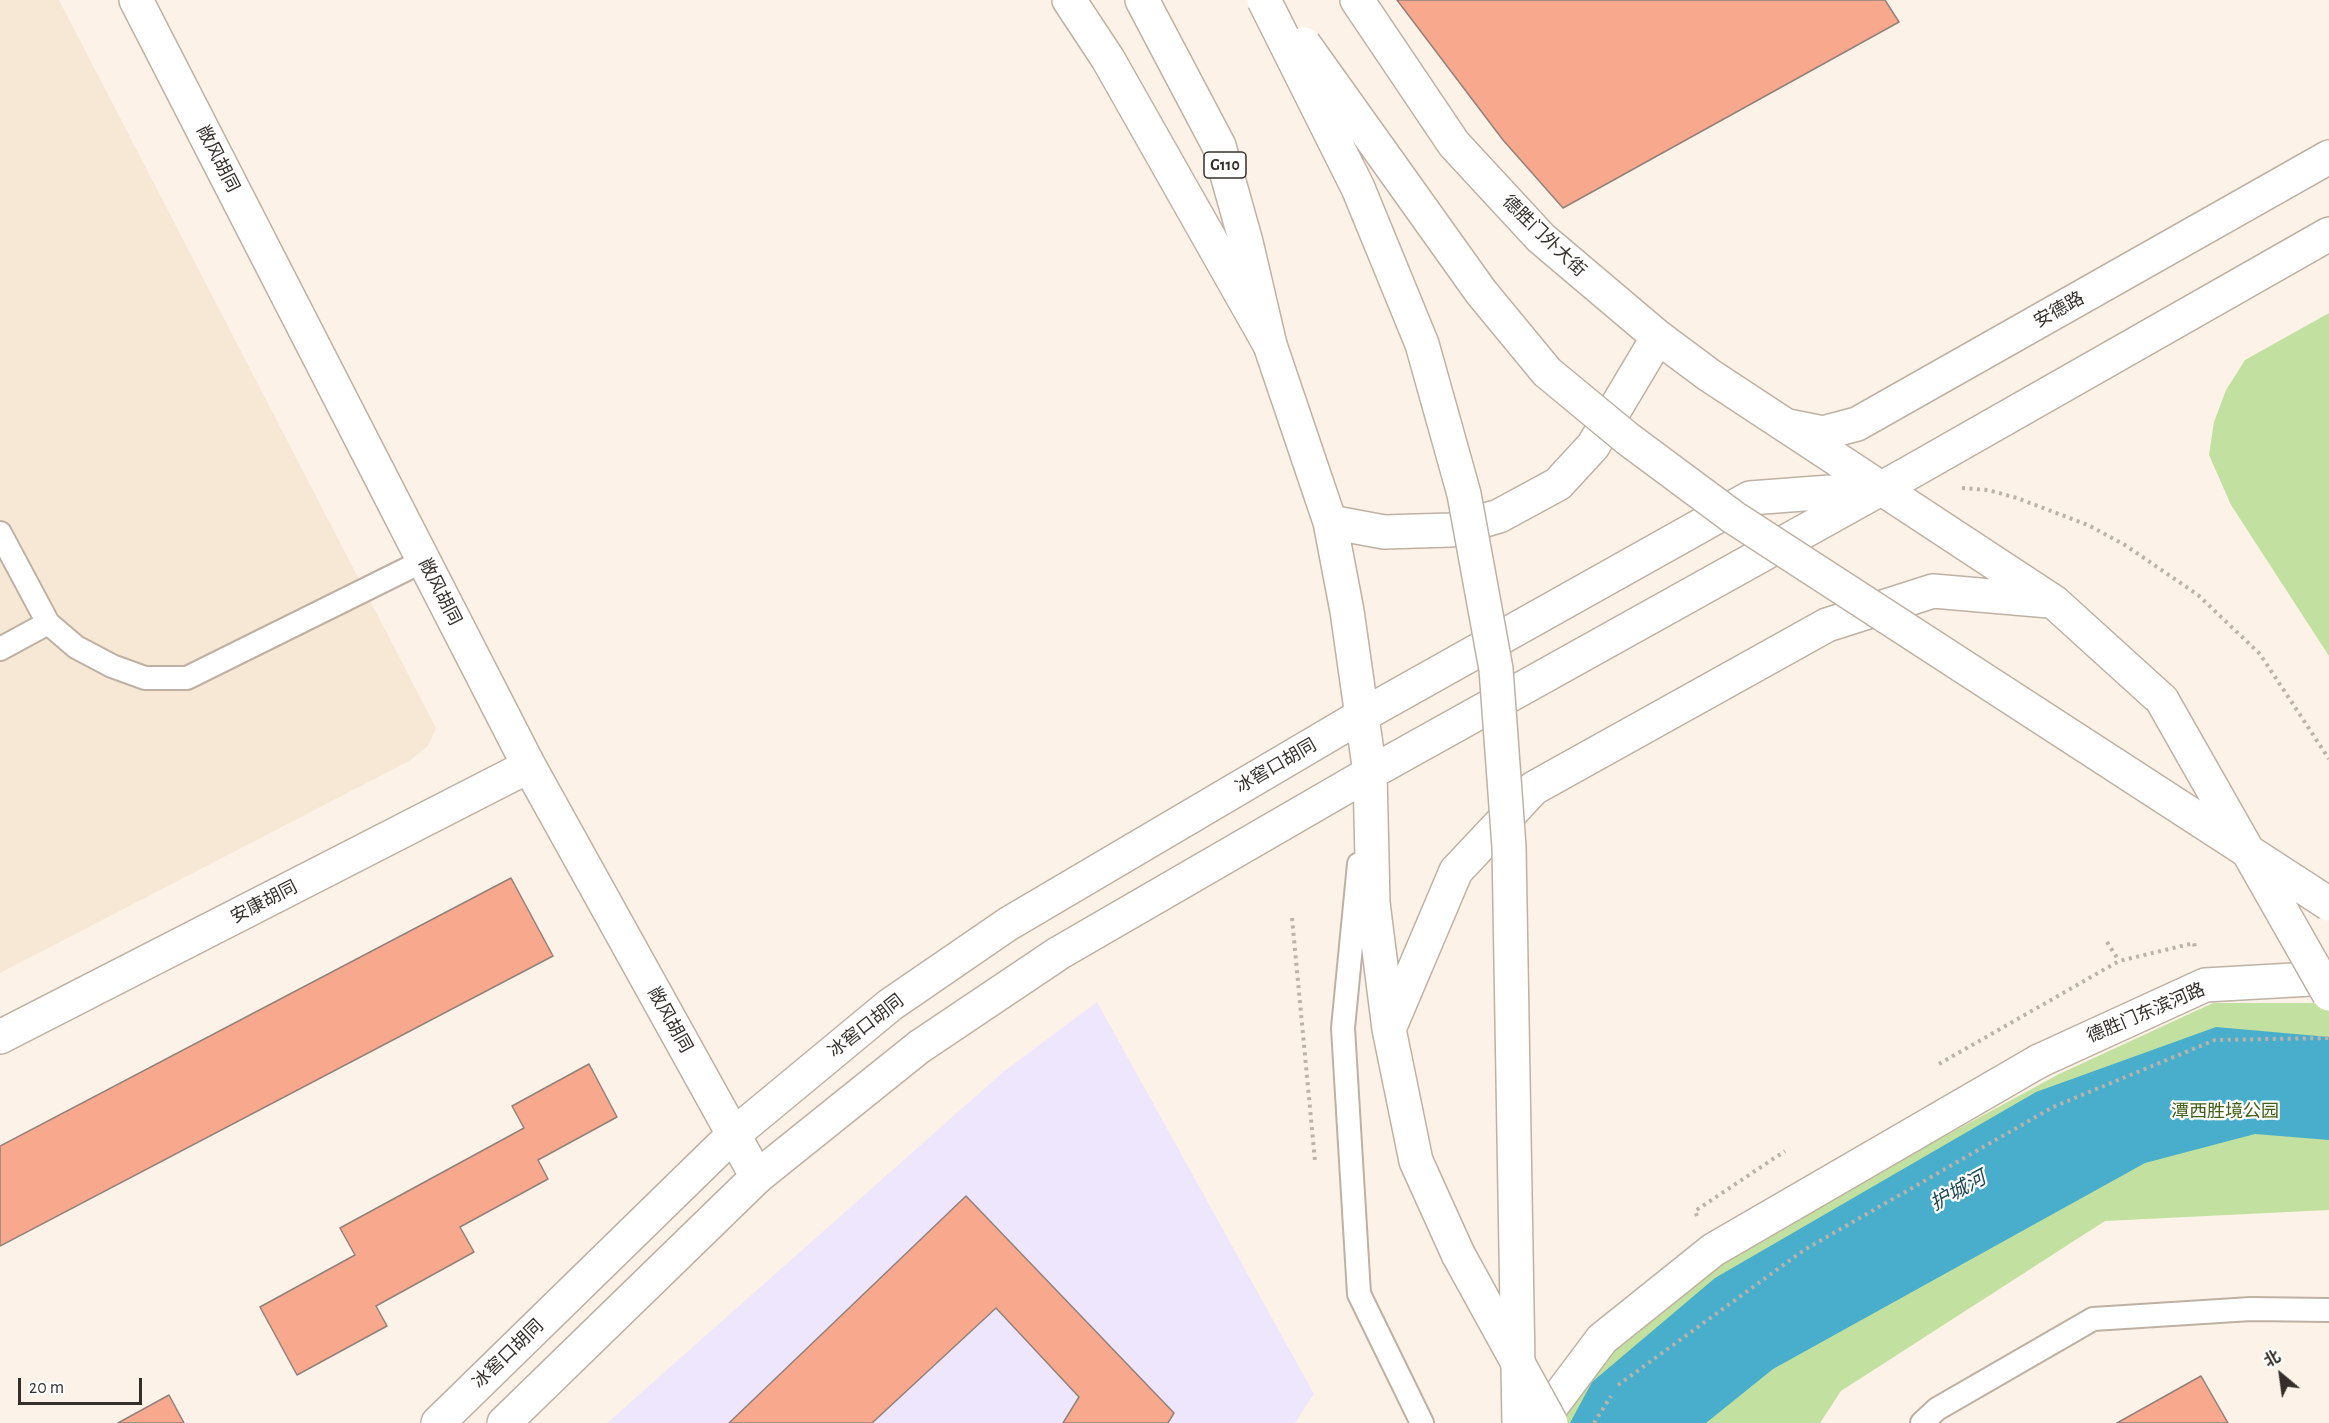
<!DOCTYPE html>
<html>
<head>
<meta charset="utf-8">
<style>
  body { margin:0 }
  #map { position:relative; width:2329px; height:1423px; overflow:hidden; background:#fdf2e7; font-family:"Alegreya Sans","Noto Sans SC",sans-serif }
  canvas { display:block }
  .north { position:absolute; left:2251px; top:1345px; width:60px; height:60px; -webkit-text-stroke:4px #fff; paint-order:stroke; rotate:331deg; font-size:16px; font-weight:700; line-height:24px; text-align:center; color:#342f2a }
  .north::after { content:''; display:block; margin:auto; width:21px; height:27px; background:#342f2a; clip-path:polygon(50% 0,100% 100%,50% 72%,0 100%) }
  .scale { position:absolute; left:18px; top:1378px; width:124px; height:27px; box-sizing:border-box; border:3px solid #342f2a; border-top:0; padding-left:8px; font-size:18px; line-height:21px; white-space:nowrap; color:#342f2a; -webkit-text-stroke:4px #fff; paint-order:stroke }
</style>
</head>
<body>
<div id="map">
<canvas width="2329" height="1423"></canvas>
<div class="north">北</div>
<div class="scale">20 m</div>
</div>
<script>
const g = document.querySelector('canvas').getContext('2d');
g.lineJoin = 'round';
function paint(path, color) {
  g.fillStyle = color;
  g.fill(path, 'evenodd');
}
function poly(rows) {
  const path = new Path2D();
  for (const r of rows) {
    path.moveTo(r[0], r[1]);
    for (let i = 2; i < r.length; i += 2) path.lineTo(r[i], r[i + 1]);
  }
  return path;
}
function stroke(path, color, width, dash) {
  g.strokeStyle = color;
  g.lineWidth = width;
  g.lineCap = dash ? 'butt' : 'round';
  g.setLineDash(dash || []);
  g.stroke(path);
}
function label(font, color, halo, rows, align = 'center') {
  g.font = font + ' "Alegreya Sans","Noto Sans SC",sans-serif';
  g.lineWidth = 4.5;
  g.setLineDash([]);
  g.textBaseline = 'middle';
  g.strokeStyle = halo;
  g.fillStyle = color;
  for (const [text, x, y, turn = 0] of rows) {
    g.save();
    g.translate(x, y);
    g.rotate((+turn || 0) * Math.PI / 180);
    g.textAlign = isNaN(turn) ? turn : align;
    if (halo) g.strokeText(text, 0, 0);
    g.fillText(text, 0, 0);
    g.restore();
  }
}
const commercial = poly([
  [1097,1002,1314,1394,1295,1423,607,1423,1002,1073]
]);
const medical = poly([
  [0,0,59,0,436,728,428,746,409,761,0,973]
]);
const green = poly([
  [2329,313,2329,656,2231,505,2209,455,2214,422,2226,390,2245,360],
  [2213,1003,2329,1003,2329,1210,2105,1221,1841,1391,1820,1423,1554,1423,1604,1356,1713,1262,2059,1074]
]);
const water = poly([
  [2216,1027,2329,1037,2329,1140,2255,1134,2145,1163,1773,1369,1706,1423,1570,1423,1592,1382,1715,1278,2036,1092]
]);
const building = poly([
  [1397,0,1885,0,1899,22,1563,208,1503,140,1397,0],
  [511,878,553,956,0,1246,0,1146,511,878],
  [589,1064,617,1117,538,1160,548,1179,460,1227,474,1252,376,1306,387,1326,297,1375,260,1307,355,1255,340,1228,524,1128,512,1106,589,1064],
  [966,1196,1174,1413,1168,1423,1063,1423,1079,1397,996,1308,872,1423,729,1423,966,1196],
  [2201,1376,2228,1423,2117,1423,2201,1376],
  [169,1395,184,1423,118,1423,169,1395]
]);
const path = poly([
  [1962,488,1988,490,2017,498,2088,525,2125,545,2198,595,2260,654,2329,759],
  [1292,918,1315,1161],
  [2107,942,2119,961],
  [1939,1064,2119,961,2194,943,2195,948],
  [1697,1216,1695,1211,1785,1151],
  [1618,1385,1804,1250,2053,1107,2215,1040,2329,1038],
  [1594,1423,1611,1396]
]);
const service = poly([
  [0,533,48,623,76,647,112,666,145,678,187,678,425,560],
  [0,649,48,623],
  [1359,864,1343,1028,1359,1294,1422,1423],
  [1922,1423,1937,1409,2093,1319,2251,1309,2329,1310]
]);
const minor = poly([
  [136,0,529,766,757,1177],
  [0,1037,529,766],
  [1539,1423,1602,1339,1713,1250,2039,1061]
]);
const tertiary = poly([
  [1069,0,1108,59,1270,345,1330,522,1347,611,1370,773,1373,903,1389,1029,1416,1161,1458,1254],
  [1357,0,1454,144,1541,238,1658,337,1709,375,2054,602,2162,700],
  [1788,426,1823,433,1857,424,2329,157],
  [1330,522,1384,532,1451,530,1499,516,1558,484,1593,446,1658,337],
  [1389,1029,1456,871,1534,788,1827,625,1933,591,2049,601],
  [2039,1061,2205,985,2329,978],
  [438,1423,733,1135,890,1005,1008,924,1361,716,1750,498,1870,489],
  [504,1423,757,1177,919,1047,1059,953,1370,773,1909,473,2329,234]
]);
const trunk = poly([
  [1142,0,1219,146,1246,242,1270,345]
]);
const tertiaryBridge = poly([
  [2162,700,2329,994],
  [1458,1254,1551,1423]
]);
const trunkBridge = poly([
  [1264,0,1358,188,1422,344,1464,494,1496,669,1509,847,1519,1423],
  [1304,44,1481,292,1547,372,1628,439,1733,517,2329,904]
]);
const shields = [
  [1225,165,42]
];
const shieldNames = [
  ["G110",1225,165]
];
const streetNames = [
  ["敞风胡同",218,159,63],
  ["德胜门外大街",1544,236,44],
  ["安德路",2059,310,-29],
  ["敞风胡同",440,592,63],
  ["冰窖口胡同",1276,766,-30],
  ["安康胡同",264,902,-27],
  ["德胜门东滨河路",2146,1013,-23],
  ["敞风胡同",670,1020,61],
  ["冰窖口胡同",866,1026,-38],
  ["冰窖口胡同",508,1354,-44]
];
const parkNames = [
  ["潭西胜境公园",2225,1112]
];
const waterNames = [
  ["护城河",1958,1191,-29]
];
paint(commercial, '#eee6fc');
paint(medical, '#f6e8d5');
paint(green, '#c2e1a1');
paint(water, '#48aecc');
paint(building, '#f8a98d');
stroke(building, '#92807a', 1.5);
stroke(service, '#beb1a3', 26);
stroke(minor, '#beb1a3', 36);
stroke(tertiary, '#beb1a3', 36);
stroke(trunk, '#beb1a3', 36);
stroke(path, '#bbb2a9', 4, [3, 4.5]);
stroke(service, '#fff', 22);
stroke(minor, '#fff', 33);
stroke(tertiary, '#fff', 33);
stroke(trunk, '#fff', 33);
stroke(tertiaryBridge, '#beb1a3', 36, []);
stroke(trunkBridge, '#beb1a3', 36, []);
stroke(tertiaryBridge, '#fff', 33);
stroke(trunkBridge, '#fff', 33);
for (const [x, y, w] of shields) {
  const box = new Path2D();
  box.roundRect(x - w / 2, y - 13, w, 26, 4.5);
  g.fillStyle = '#fff';
  g.fill(box);
  stroke(box, '#342f2a', 1.5);
}
label('bold 16px', '#342f2a', null, shieldNames);
label('18px', '#342f2a', '#fff', streetNames);
label('18px', '#415f15', '#fff', parkNames);
label('italic 20px', '#1b4855', '#fff', waterNames);
</script>
</body>
</html>
